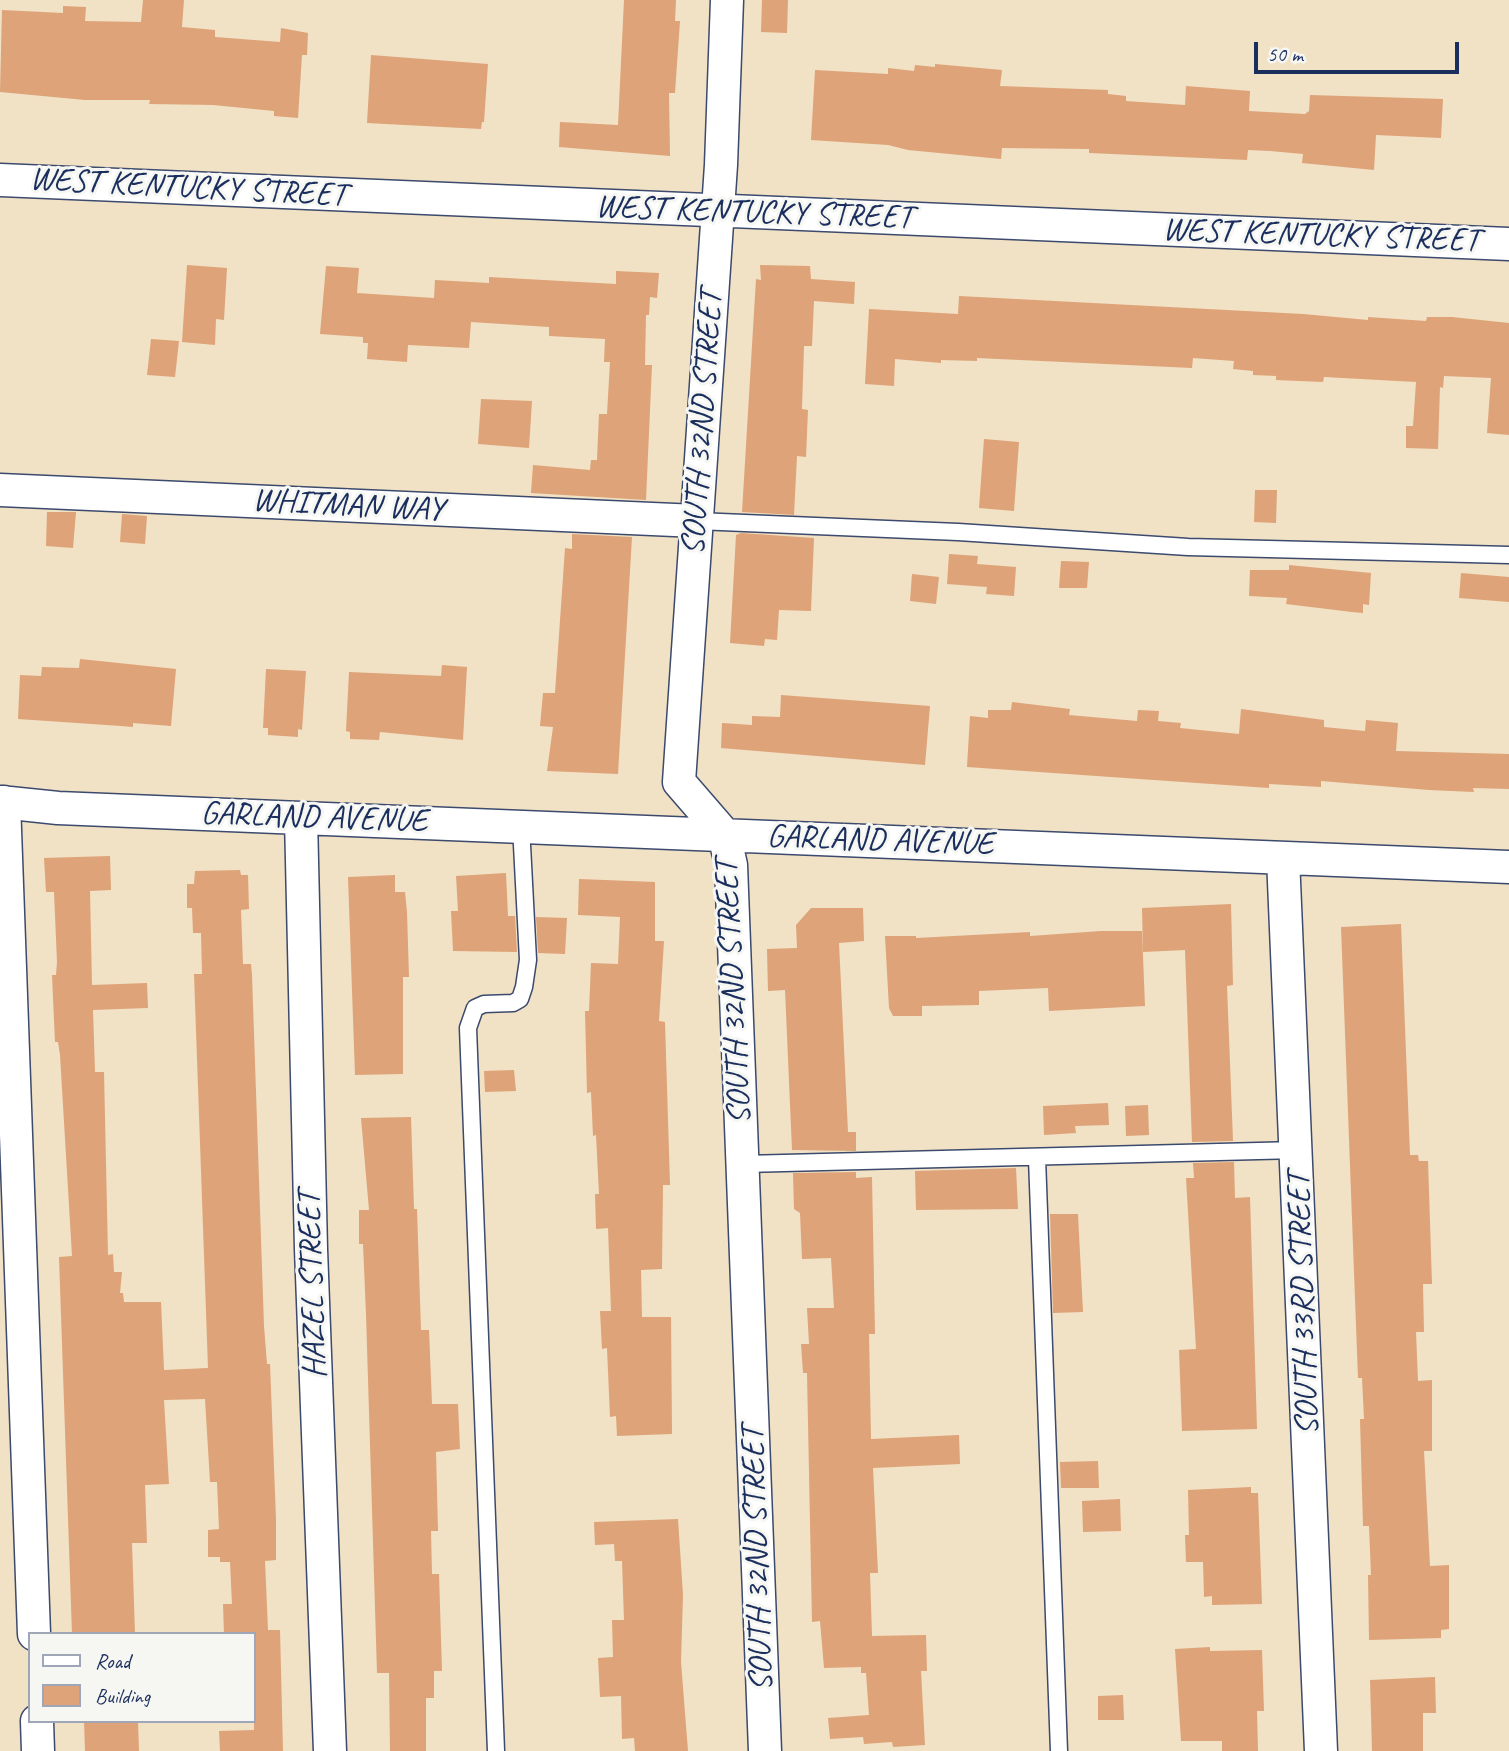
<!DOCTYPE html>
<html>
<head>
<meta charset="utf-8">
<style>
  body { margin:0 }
  #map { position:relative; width:1509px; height:1751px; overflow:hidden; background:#f1e1c5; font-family:Caveat,sans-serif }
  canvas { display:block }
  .legend { position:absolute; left:28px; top:1632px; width:228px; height:91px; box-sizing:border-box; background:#f6f6f2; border:2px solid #9ea6b7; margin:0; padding:9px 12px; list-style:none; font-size:21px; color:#1b2f5e }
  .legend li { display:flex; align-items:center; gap:14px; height:35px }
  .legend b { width:35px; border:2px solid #9ea6b7 }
  .scale { position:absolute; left:1254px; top:42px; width:205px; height:32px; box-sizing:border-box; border:4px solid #1b2f5e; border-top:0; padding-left:9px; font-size:21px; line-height:24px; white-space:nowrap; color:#1b2f5e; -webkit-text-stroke:5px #f6f6f2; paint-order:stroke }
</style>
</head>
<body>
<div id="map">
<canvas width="1509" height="1751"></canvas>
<ul class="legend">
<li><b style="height:9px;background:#fff"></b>Road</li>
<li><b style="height:19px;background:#dea378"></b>Building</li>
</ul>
<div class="scale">50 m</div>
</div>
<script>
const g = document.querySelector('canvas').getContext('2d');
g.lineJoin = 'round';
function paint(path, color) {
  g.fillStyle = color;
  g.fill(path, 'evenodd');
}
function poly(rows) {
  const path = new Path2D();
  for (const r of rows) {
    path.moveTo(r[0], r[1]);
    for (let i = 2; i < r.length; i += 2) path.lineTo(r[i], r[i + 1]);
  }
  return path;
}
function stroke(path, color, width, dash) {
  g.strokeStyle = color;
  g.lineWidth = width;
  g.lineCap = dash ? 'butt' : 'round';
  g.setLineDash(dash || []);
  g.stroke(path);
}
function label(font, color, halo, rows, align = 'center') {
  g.font = font + ' Caveat,sans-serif';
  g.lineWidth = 6;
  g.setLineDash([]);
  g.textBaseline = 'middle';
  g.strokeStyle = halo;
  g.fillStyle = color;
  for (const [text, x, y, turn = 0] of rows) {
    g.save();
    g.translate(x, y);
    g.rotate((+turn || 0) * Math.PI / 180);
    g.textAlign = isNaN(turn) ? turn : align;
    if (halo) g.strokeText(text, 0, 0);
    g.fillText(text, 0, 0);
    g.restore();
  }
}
const building = poly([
  [143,0,184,0,182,27,215,30,215,37,280,42,281,28,308,33,307,55,302,55,298,118,274,116,274,111,213,105,149,104,150,100,85,100,0,92,2,10,63,13,63,6,86,7,85,21,141,22],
  [624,0,676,0,675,21,680,21,675,93,669,93,670,156,559,147,560,122,618,125],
  [762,0,788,0,787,33,761,32],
  [371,55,488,64,484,122,482,122,481,129,367,123],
  [935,64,1002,70,1000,86,1108,90,1108,94,1126,96,1126,101,1185,105,1186,86,1250,91,1249,111,1305,114,1309,111,1310,95,1443,99,1441,138,1376,135,1374,170,1302,163,1303,154,1270,151,1248,150,1247,160,1089,153,1089,149,1002,148,1001,159,908,150,888,145,811,140,815,70,888,74,888,68,914,71,915,65,935,67],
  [187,265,227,268,224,320,216,319,215,345,182,342],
  [760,265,810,266,811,279,855,282,854,304,814,301,812,346,804,346,802,409,808,410,806,457,797,456,794,515,742,512,756,279,761,280],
  [326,266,359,268,357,293,434,298,435,280,489,283,489,277,616,284,616,271,659,273,657,298,650,297,649,315,646,315,645,365,652,365,646,500,531,493,533,465,590,470,591,460,597,460,599,414,607,414,610,362,604,362,605,339,549,336,549,327,471,322,469,348,408,345,407,362,367,359,368,343,363,343,363,337,320,334],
  [959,296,1303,314,1368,320,1368,317,1426,321,1427,317,1452,317,1509,323,1509,435,1487,433,1491,378,1444,376,1443,388,1440,387,1438,449,1406,448,1406,426,1413,426,1416,382,1324,377,1323,382,1276,380,1276,376,1253,375,1253,371,1233,369,1234,361,1193,358,1192,368,977,358,977,361,941,360,941,363,895,359,894,386,865,384,869,309,958,314],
  [151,339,179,341,175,377,147,375],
  [481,399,532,401,529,448,478,444],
  [984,439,1019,442,1014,511,979,508],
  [1255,490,1277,490,1276,523,1254,522],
  [47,512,76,512,73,548,46,546],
  [122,514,147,516,145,544,120,542],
  [741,533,814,538,811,611,779,610,777,640,765,639,764,646,730,643,736,535],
  [572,534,632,537,618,774,547,771,553,727,540,726,543,693,555,693,565,548,572,549],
  [949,554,978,556,977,564,1016,567,1014,596,986,594,987,587,947,584],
  [1061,561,1089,562,1087,588,1059,588],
  [1289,565,1371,573,1369,605,1363,604,1363,613,1352,612,1286,604,1287,598,1249,596,1250,570,1289,570],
  [1461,573,1509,577,1509,602,1459,598],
  [912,574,939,577,936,604,910,601],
  [80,659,176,669,171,726,133,723,133,727,121,726,18,719,20,675,41,676,42,667,79,668],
  [442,665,467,667,463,740,380,732,379,740,350,739,350,732,346,731,349,672,441,676],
  [266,669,306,671,302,730,298,729,298,737,268,735,268,728,263,728],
  [781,695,930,706,925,765,721,748,722,723,752,725,752,716,780,717],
  [1012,702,1070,709,1069,715,1137,721,1138,710,1159,711,1158,721,1181,723,1180,728,1239,734,1241,709,1324,720,1324,727,1365,731,1366,720,1398,723,1396,751,1509,754,1509,789,1473,788,1474,792,1429,790,1321,781,1321,787,1269,784,1269,788,967,767,970,716,988,718,988,710,1011,710],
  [110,856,111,890,90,891,92,985,147,983,148,1008,93,1010,95,1072,104,1072,108,1255,113,1254,114,1272,122,1272,120,1293,123,1293,124,1302,161,1302,164,1370,208,1368,194,974,202,974,201,933,193,933,192,908,187,908,187,884,194,884,195,871,240,870,241,875,248,875,249,909,241,910,243,964,251,964,252,975,264,1326,267,1364,270,1364,276,1519,276,1560,265,1561,268,1630,280,1630,283,1751,220,1751,219,1731,254,1730,254,1634,224,1634,223,1604,232,1604,230,1562,220,1562,220,1557,208,1557,208,1530,219,1529,217,1482,210,1482,205,1399,164,1400,169,1484,145,1485,147,1543,132,1543,135,1634,72,1634,59,1257,72,1256,60,1055,58,1042,55,1042,54,1020,52,975,56,975,57,962,54,892,46,892,44,858],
  [506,873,508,916,515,916,517,952,453,951,451,911,458,911,456,876],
  [395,875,395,892,405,892,407,912,409,977,403,977,403,1074,355,1075,348,877],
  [579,879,655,882,655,941,664,941,659,1021,665,1022,670,1185,663,1185,662,1269,641,1270,642,1317,671,1317,672,1434,617,1436,616,1416,610,1417,607,1348,602,1349,600,1311,611,1311,608,1228,596,1229,595,1194,599,1194,596,1135,593,1136,591,1092,587,1093,585,1011,589,1011,591,963,618,964,620,917,578,915],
  [1231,904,1233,985,1227,986,1233,1141,1192,1142,1185,950,1143,952,1142,908],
  [811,908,863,908,864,941,839,943,848,1132,856,1132,856,1151,792,1150,785,990,768,991,767,949,797,948,796,925],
  [536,917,567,918,565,954,538,953],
  [1401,924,1410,1155,1418,1155,1419,1161,1428,1161,1432,1284,1423,1284,1424,1332,1416,1332,1418,1381,1432,1380,1432,1451,1424,1451,1430,1566,1449,1565,1449,1629,1441,1630,1441,1638,1369,1640,1368,1575,1371,1575,1369,1526,1363,1526,1360,1419,1364,1419,1362,1378,1358,1378,1341,927],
  [1101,931,1142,931,1145,1006,1049,1011,1048,988,979,991,979,1005,922,1006,922,1016,893,1016,889,1008,885,936,916,936,916,938,1030,932,1030,936],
  [514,1070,516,1091,485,1092,484,1071],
  [1108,1103,1109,1125,1075,1126,1076,1133,1044,1135,1043,1106],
  [1148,1105,1149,1135,1126,1136,1125,1106],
  [411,1117,414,1209,417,1209,421,1330,429,1330,432,1404,458,1404,460,1449,436,1452,438,1531,431,1531,432,1574,439,1574,442,1671,434,1671,434,1698,426,1698,426,1751,390,1751,389,1673,377,1673,366,1314,363,1244,359,1244,359,1210,369,1210,361,1118],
  [1234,1162,1235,1198,1250,1197,1257,1429,1182,1431,1179,1350,1196,1349,1186,1178,1194,1178,1193,1163],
  [1016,1168,1018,1209,916,1210,915,1171],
  [856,1172,856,1178,872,1177,875,1334,869,1334,871,1439,959,1435,960,1464,873,1468,878,1573,870,1573,872,1636,926,1635,927,1671,921,1671,925,1745,893,1747,892,1742,864,1744,863,1737,830,1739,828,1718,869,1715,866,1673,861,1673,861,1667,824,1668,820,1621,812,1622,807,1373,803,1373,801,1344,809,1344,807,1308,834,1308,831,1258,802,1259,800,1213,794,1209,793,1173],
  [1050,1214,1078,1214,1083,1312,1053,1313],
  [1098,1461,1099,1488,1061,1488,1060,1462],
  [1251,1487,1251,1493,1258,1493,1262,1604,1212,1605,1212,1596,1204,1597,1203,1562,1186,1562,1185,1535,1189,1535,1188,1490],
  [1120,1499,1121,1531,1083,1532,1082,1501],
  [678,1519,683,1595,681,1662,688,1751,635,1751,634,1738,622,1739,621,1696,600,1697,598,1658,613,1657,612,1620,624,1620,622,1561,615,1561,614,1544,595,1545,594,1522],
  [1210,1647,1210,1651,1262,1650,1264,1711,1257,1711,1258,1751,1222,1751,1222,1741,1181,1741,1175,1649],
  [1435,1677,1436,1713,1423,1713,1423,1751,1372,1751,1370,1680],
  [1123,1695,1124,1720,1098,1720,1098,1696],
  [84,1721,138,1721,139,1751,85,1751]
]);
const service = poly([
  [697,521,958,532,1188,547,1509,555],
  [1037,1158,1059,1751],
  [744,1164,1298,1150],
  [496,1751,468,1028,475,1008,484,1004,513,1003,520,999,524,987,528,960,521,826]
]);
const minor = poly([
  [727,0,721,165,679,782,724,834,731,865,765,1751],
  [0,180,1509,244],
  [0,490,697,521],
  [0,802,58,808,301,818,1509,867],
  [4,802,34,1634],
  [301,818,311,1249,330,1751],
  [1283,858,1321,1751],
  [37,1721,38,1751]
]);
const streetNames = [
  ["WEST KENTUCKY STREET",188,188,3],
  ["WEST KENTUCKY STREET",754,213,2],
  ["WEST KENTUCKY STREET",1321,236,2],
  ["SOUTH 32ND STREET",703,423,-86],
  ["WHITMAN WAY",348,506,3],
  ["GARLAND AVENUE",314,818,2],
  ["GARLAND AVENUE",880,841,2],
  ["SOUTH 32ND STREET",734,992,-93],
  ["HAZEL STREET",313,1285,-92],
  ["SOUTH 33RD STREET",1304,1304,-92],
  ["SOUTH 32ND STREET",758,1559,-92]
];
paint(building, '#dea378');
stroke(service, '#3b4a6d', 19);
stroke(minor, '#3b4a6d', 35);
stroke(service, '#fff', 16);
stroke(minor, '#fff', 32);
label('33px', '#1b2f5e', '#f6f6f2', streetNames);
</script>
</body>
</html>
